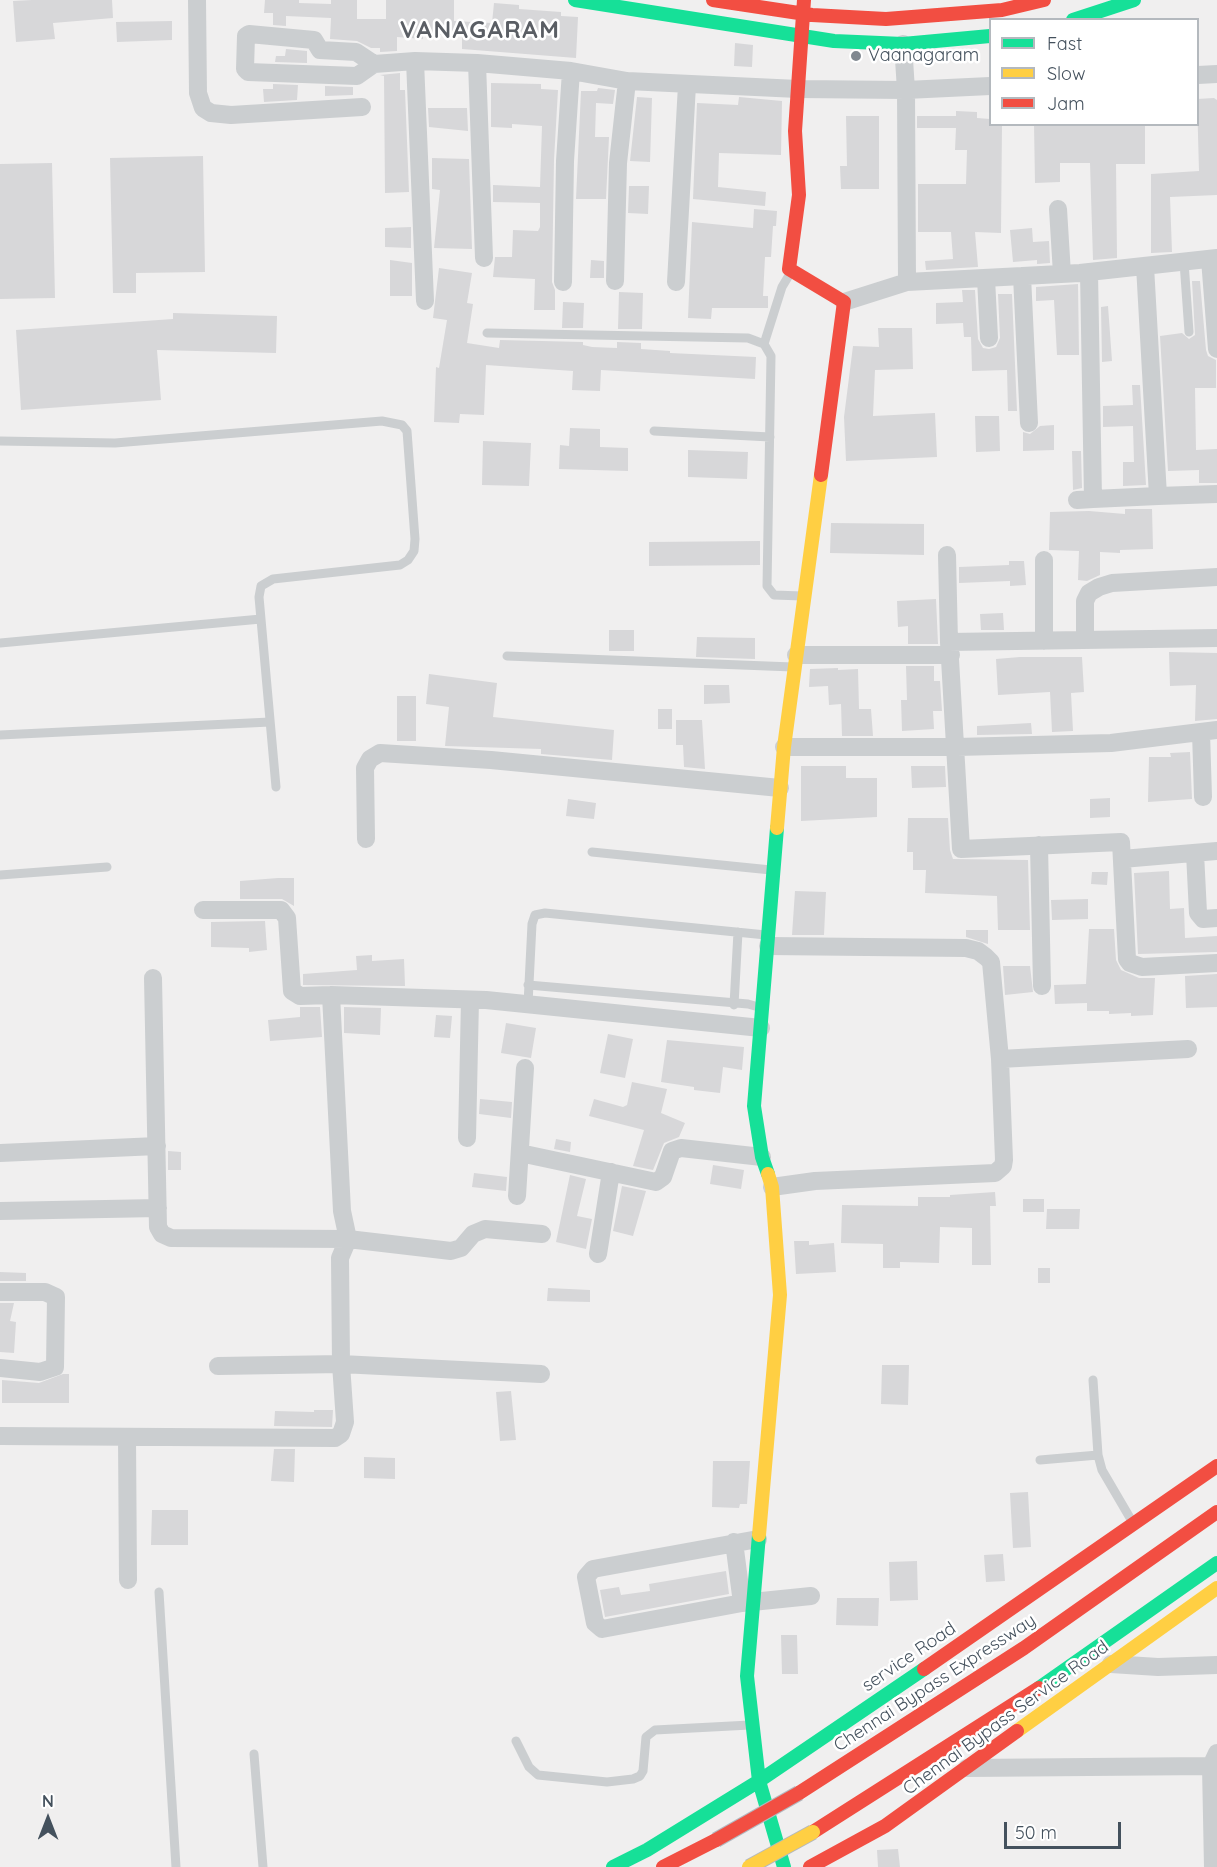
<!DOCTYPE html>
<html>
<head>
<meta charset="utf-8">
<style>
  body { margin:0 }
  #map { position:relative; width:1217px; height:1867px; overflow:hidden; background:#f0efef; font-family:Quicksand,sans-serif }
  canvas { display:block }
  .legend { position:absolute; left:989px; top:18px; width:210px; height:108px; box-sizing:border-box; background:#fff; border:2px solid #b4b9be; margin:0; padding:8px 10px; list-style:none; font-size:18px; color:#44515d }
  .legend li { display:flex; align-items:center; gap:12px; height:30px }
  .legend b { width:30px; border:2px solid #b4b9be }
  .north { position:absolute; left:18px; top:1789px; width:60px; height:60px; -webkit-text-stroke:4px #fff; paint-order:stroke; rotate:0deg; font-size:16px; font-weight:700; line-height:24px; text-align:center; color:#44515d }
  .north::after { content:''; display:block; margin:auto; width:21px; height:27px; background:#44515d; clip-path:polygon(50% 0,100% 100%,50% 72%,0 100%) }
  .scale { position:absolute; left:1004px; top:1822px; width:117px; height:27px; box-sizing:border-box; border:3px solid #44515d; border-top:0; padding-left:8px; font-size:18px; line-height:21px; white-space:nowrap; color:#44515d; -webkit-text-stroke:4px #fff; paint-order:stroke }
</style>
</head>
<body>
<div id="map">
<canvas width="1217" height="1867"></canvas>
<ul class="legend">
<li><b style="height:8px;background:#16e098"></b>Fast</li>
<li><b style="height:8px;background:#ffcf43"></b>Slow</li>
<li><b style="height:8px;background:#f24e42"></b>Jam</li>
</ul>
<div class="north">N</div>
<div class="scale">50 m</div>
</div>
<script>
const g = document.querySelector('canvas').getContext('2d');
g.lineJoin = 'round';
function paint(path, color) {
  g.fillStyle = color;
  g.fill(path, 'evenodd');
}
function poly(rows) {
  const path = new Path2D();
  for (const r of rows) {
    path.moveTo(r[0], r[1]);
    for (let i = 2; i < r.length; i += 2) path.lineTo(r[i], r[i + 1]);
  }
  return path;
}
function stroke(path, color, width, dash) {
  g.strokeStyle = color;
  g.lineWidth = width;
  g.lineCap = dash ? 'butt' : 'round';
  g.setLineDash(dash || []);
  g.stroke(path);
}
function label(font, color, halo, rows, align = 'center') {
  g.font = font + ' Quicksand,sans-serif';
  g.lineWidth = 5;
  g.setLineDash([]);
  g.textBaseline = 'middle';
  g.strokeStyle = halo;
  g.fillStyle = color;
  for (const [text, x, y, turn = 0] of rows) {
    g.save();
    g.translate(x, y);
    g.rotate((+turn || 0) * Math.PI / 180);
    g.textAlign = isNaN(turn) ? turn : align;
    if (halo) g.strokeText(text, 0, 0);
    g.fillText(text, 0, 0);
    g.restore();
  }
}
const building = poly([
  [32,0,112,0,113,18,53,23,55,39,16,42,13,1],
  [265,0,299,0,299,3,331,4,331,0,357,0,357,19,386,19,386,0,454,0,454,21,492,23,494,3,519,5,519,9,561,12,561,16,578,17,576,58,462,49,462,35,423,35,423,39,397,37,397,51,380,52,380,48,371,48,357,41,330,39,331,18,286,16,286,26,273,25,273,13,264,13],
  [172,21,172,40,117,42,116,22],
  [735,43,753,45,752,67,734,66],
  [286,49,307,51,307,63,275,62,276,56,285,56],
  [400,73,400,90,405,90,409,192,385,193,384,76,380,75],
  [491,83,541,84,541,89,558,90,554,160,552,282,555,290,555,310,534,310,535,279,493,277,495,257,512,257,513,230,538,231,540,227,540,203,493,202,493,185,540,187,542,126,512,124,512,128,491,127],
  [273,84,298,85,297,100,264,102,263,89,273,89],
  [325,86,353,87,353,95,325,96],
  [598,88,615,90,613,104,596,103,595,137,609,137,606,199,576,199,581,91,597,91],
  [637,97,652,98,650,162,630,161],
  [739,97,782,101,781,155,719,153,718,187,766,192,765,206,693,199,697,103,738,105],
  [1214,98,1217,100,1217,195,1170,197,1172,252,1151,253,1151,174,1199,171,1197,99],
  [428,108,467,108,468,131,429,127],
  [956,111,977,112,977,118,990,119,990,124,1002,124,1001,233,975,232,978,267,926,270,925,261,953,259,951,232,918,232,918,184,966,184,967,150,955,150,956,128,917,128,917,116,956,116],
  [846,116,879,116,879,189,841,189,840,166,847,166],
  [1034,124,1145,124,1145,164,1116,164,1117,258,1093,260,1090,163,1060,163,1060,182,1035,183],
  [203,156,205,272,136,273,136,293,113,293,110,158],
  [432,158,469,159,472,249,434,248,440,190,432,189],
  [52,163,55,298,0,299,0,164],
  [629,186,649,186,648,214,628,213],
  [754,209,777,211,776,226,773,226,771,257,765,257,763,296,768,296,768,308,712,308,711,319,688,318,692,222,753,228],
  [411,227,411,248,385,247,385,228],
  [1032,228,1033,242,1049,241,1050,263,1037,264,1037,260,1013,262,1010,230],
  [390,260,412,263,412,296,390,296],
  [591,260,604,261,604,278,590,278],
  [439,268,472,273,467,303,473,304,467,343,499,348,500,340,583,342,583,345,592,347,617,348,617,342,641,343,641,349,670,351,670,353,756,357,755,379,601,370,600,391,572,390,573,371,486,365,484,415,460,414,459,423,434,422,436,367,439,368,447,320,433,318],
  [1192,281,1200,281,1206,350,1208,356,1216,360,1216,388,1195,388,1196,450,1217,449,1217,483,1199,483,1199,470,1168,471,1160,336,1182,333,1189,339,1195,335],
  [1078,284,1079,355,1057,355,1054,300,1036,301,1036,287],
  [962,290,975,290,978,339,983,348,989,349,996,347,1000,338,998,294,1012,294,1017,411,1008,411,1007,370,972,371,971,337,964,337,963,323,936,324,936,303,963,302],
  [619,292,643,293,642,329,618,329],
  [563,302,584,303,583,328,562,328],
  [1108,306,1112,361,1102,362,1101,307],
  [173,313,277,316,276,353,157,350,161,400,21,410,16,330,173,319],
  [878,328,912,328,913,369,875,370,873,416,935,413,937,457,846,461,844,417,853,346,879,347],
  [1132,385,1140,385,1146,485,1123,486,1123,462,1134,462,1133,426,1103,427,1103,406,1133,405],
  [975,416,999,416,1000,451,976,452],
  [1054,425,1054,450,1023,451,1023,432,1030,434,1040,426],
  [570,428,600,429,600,447,628,448,628,471,559,469,560,445,569,446],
  [483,441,531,443,529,486,482,485],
  [688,450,748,452,747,479,688,477],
  [1072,451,1081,451,1082,488,1073,490],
  [1125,509,1152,509,1153,549,1120,550,1120,553,1100,552,1100,575,1087,581,1078,580,1079,551,1049,550,1050,512,1089,511,1125,514],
  [831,523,924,524,924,555,830,553],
  [760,541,760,565,649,566,649,542],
  [1009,561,1024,561,1026,585,1010,586,1010,581,959,583,959,567,1009,565],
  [936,599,938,644,908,644,908,626,898,627,897,601],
  [1003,613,1004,630,981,630,980,614],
  [609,630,634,630,634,651,609,651],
  [697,637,755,638,755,659,696,657],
  [1169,652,1217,653,1217,719,1195,721,1196,685,1170,686],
  [1020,657,1082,657,1084,692,1071,693,1073,731,1052,732,1050,692,998,695,996,659],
  [906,666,934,666,934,681,940,681,942,711,933,711,934,729,902,731,901,700,907,700],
  [838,668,838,670,858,669,859,709,871,709,873,736,842,736,841,704,829,705,828,686,809,687,810,669],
  [429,674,497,683,493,717,614,730,612,760,541,754,541,749,445,746,449,707,426,704],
  [704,685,729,685,730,703,704,704],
  [397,696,416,696,416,741,397,741],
  [658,709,672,709,672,729,658,729],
  [676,720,702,720,705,769,684,767,683,745,676,745],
  [1031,723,1032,734,977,735,977,726],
  [1190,752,1192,799,1148,802,1149,757,1171,757,1170,753],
  [801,766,846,766,846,778,877,778,877,817,801,821],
  [911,766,945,766,946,787,912,788],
  [1110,798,1110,817,1090,818,1090,799],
  [568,799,596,803,594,819,566,816],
  [908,818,948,818,950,850,953,859,1028,860,1030,930,998,930,997,896,925,893,926,870,913,870,913,852,907,852],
  [1169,871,1170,909,1184,908,1185,938,1217,936,1217,952,1138,954,1134,873],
  [1092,872,1108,872,1107,885,1091,884],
  [278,878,294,878,294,906,282,899,240,899,240,881],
  [795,891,826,892,824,935,792,935],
  [1088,899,1088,919,1052,920,1051,900],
  [265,921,267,950,249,952,249,948,211,947,211,922],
  [1089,929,1114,929,1116,960,1121,970,1139,978,1155,978,1153,1015,1131,1016,1131,1013,1109,1014,1109,1011,1087,1011,1087,1003,1055,1004,1054,985,1086,984],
  [966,930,988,930,988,944,966,937],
  [372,955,372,961,404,959,405,986,303,985,303,974,357,970,356,956],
  [1003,966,1030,966,1033,992,1005,995],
  [1217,974,1217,1007,1186,1008,1185,976],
  [300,1007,320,1007,322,1037,270,1041,268,1020,300,1017],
  [344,1007,381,1008,380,1035,344,1033],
  [436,1015,452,1016,450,1038,434,1037],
  [506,1023,536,1028,531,1058,501,1053],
  [608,1034,633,1039,625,1078,600,1073],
  [667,1040,744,1047,742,1070,723,1067,720,1093,694,1090,694,1087,661,1082],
  [632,1082,667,1089,661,1113,685,1123,679,1137,664,1143,653,1170,633,1166,644,1130,589,1116,594,1099,623,1107,627,1105],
  [480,1099,512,1102,511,1118,479,1114],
  [556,1139,571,1142,570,1152,554,1149],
  [168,1151,181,1152,181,1170,168,1170],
  [713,1165,744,1170,741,1189,710,1184],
  [474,1173,507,1177,506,1191,472,1187],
  [570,1175,586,1179,577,1216,592,1219,586,1249,556,1242],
  [622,1186,646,1191,633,1236,613,1231],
  [995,1192,996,1206,990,1206,991,1265,972,1265,972,1228,940,1227,939,1263,900,1262,900,1268,883,1268,883,1244,841,1243,842,1205,918,1206,918,1197,950,1197,950,1195],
  [1023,1199,1044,1199,1044,1212,1023,1212],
  [1047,1209,1080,1209,1079,1229,1046,1229],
  [794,1241,809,1241,809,1245,834,1243,836,1272,796,1274],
  [1038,1268,1050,1268,1050,1283,1038,1283],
  [0,1272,26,1273,26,1281,0,1281],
  [548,1288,590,1290,590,1302,547,1301],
  [0,1303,14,1303,10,1321,16,1322,14,1353,0,1352],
  [882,1365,909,1365,908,1405,881,1404],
  [63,1374,69,1374,69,1403,2,1403,2,1380,39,1383],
  [511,1391,516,1440,500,1441,496,1392],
  [314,1410,333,1410,332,1427,274,1426,275,1411,314,1412],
  [274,1449,295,1449,294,1482,271,1481],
  [364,1457,395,1458,395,1479,364,1478],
  [713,1461,750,1461,747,1504,740,1504,739,1508,712,1507],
  [1028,1492,1031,1547,1013,1548,1010,1493],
  [152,1510,188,1510,188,1545,151,1545],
  [1003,1554,1005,1581,986,1582,984,1555],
  [917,1561,918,1600,890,1601,889,1562],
  [726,1571,729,1594,605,1617,600,1590,619,1587,621,1595,650,1591,649,1584],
  [837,1598,879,1598,878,1626,836,1625],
  [781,1635,797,1635,798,1674,782,1674],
  [898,1849,900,1867,878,1867,877,1850]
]);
const lane = poly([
  [1184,262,1189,332],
  [487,333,748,338,764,344,771,356,767,586,774,595,802,596],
  [764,344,782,287,791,272],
  [654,431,770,437],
  [0,441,115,443,382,421,402,425,407,431,415,539,414,551,408,560,400,565,273,579,261,586,259,597,276,787],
  [0,643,261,619],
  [507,656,793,667],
  [0,735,270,722],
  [592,852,771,870],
  [0,875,107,867],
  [528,985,748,1004,762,1008],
  [528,1004,532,924,535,915,545,913,766,935],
  [734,1005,738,932],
  [1093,1380,1098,1455,1102,1470,1133,1523],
  [1040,1460,1098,1455],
  [159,1592,176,1867],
  [516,1741,529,1767,538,1775,607,1782,633,1779,640,1776,643,1771,646,1737,655,1730,750,1725],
  [254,1754,263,1867]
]);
const street = poly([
  [197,0,198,93,203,108,211,113,231,115,362,107],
  [415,61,425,301],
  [477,63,484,258],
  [374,64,357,76,248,72,245,69,246,36,249,34,314,40,320,50,356,52,374,64,415,61,477,63,571,71,627,81,798,89,906,90,903,44],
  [1198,75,1217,74],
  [1058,209,1062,274],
  [1210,259,1217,349],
  [1022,276,1029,423],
  [986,278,989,338],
  [615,281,618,163,627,81],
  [563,282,565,161,571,71],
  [676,282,687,85],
  [907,282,906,90,990,86],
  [844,302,907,282,1080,273,1217,258],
  [1158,496,1217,494],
  [1093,499,1158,496,1145,266],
  [1077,500,1093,499,1089,272],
  [947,555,949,642],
  [1044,560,1044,641],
  [1217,638,949,642,961,849,1121,842,1127,959,1130,963,1142,967,1217,963],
  [1085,640,1085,601,1089,593,1099,587,1112,583,1217,577],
  [796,655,951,655],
  [1201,732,1203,797],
  [784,747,957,747,1111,743,1217,730],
  [366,839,365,768,370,759,380,753,491,760,780,788],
  [1039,845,1042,986],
  [1195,853,1198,913,1203,919,1217,918],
  [1122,859,1217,851],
  [203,910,281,910,287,918,292,991,300,996,331,995],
  [768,946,966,948,978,951,986,957,991,962,1000,1059,1004,1160,1003,1166,995,1173,815,1181,772,1187],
  [153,978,158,1227,162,1234,171,1238,348,1239,451,1251,461,1248,473,1234,485,1229,542,1234],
  [1000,1059,1188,1049],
  [467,1138,470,1000],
  [0,1153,157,1146],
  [520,1153,656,1182,663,1177,672,1151,681,1148,762,1157],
  [517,1196,525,1068],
  [0,1211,158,1208],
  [598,1254,611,1172],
  [0,1292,45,1292,56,1297,55,1367,40,1372,0,1368],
  [218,1366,341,1364,541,1374],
  [0,1436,335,1438,341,1434,345,1422,341,1364,340,1258,348,1239,342,1211,331,995,486,1000,761,1028],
  [127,1437,128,1580],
  [758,1539,593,1569,586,1577,595,1623,602,1629,742,1603,811,1596],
  [734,1542,742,1603],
  [1111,1664,1158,1667,1217,1665],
  [967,1768,1211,1766],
  [1213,1867,1211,1766,1217,1753]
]);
const fast = poly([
  [575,0,834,41,903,44,990,36],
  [1073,20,1134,0],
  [768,1174,762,1157,754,1106,777,828],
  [759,1535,747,1676,759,1781,784,1867],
  [1039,1688,1217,1563],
  [613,1867,647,1850,759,1781,924,1669]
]);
const slow = poly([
  [777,828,784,747,821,475],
  [759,1535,780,1295,772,1187,768,1174],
  [1017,1731,1217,1588]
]);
const jam = poly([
  [713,0,812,15,886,19,1002,10,1044,0],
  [804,0,795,131,799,195,789,269,844,302,821,475],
  [924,1669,1217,1466],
  [799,1793,1024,1648,1217,1512],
  [813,1832,1039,1688],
  [663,1867,716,1840],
  [810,1867,885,1826,1017,1731]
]);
const slowBridge = poly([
  [749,1867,813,1832]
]);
const jamBridge = poly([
  [716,1840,799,1793]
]);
const markers = [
  [856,56,6,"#808890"]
];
const poiNames = [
  ["Vaanagaram",868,56]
];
const streetNames = [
  ["service Road",909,1657,-34],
  ["Chennai Bypass Expressway",935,1683,-33],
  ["Chennai Bypass Service Road",1006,1718,-36]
];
const districtNames = [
  ["VANAGARAM",480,31]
];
paint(building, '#d7d7d9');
stroke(lane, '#cbced0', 9);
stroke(street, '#cbced0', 18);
stroke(fast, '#16e098', 14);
stroke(slow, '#ffcf43', 14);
stroke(jam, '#f24e42', 14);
stroke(slowBridge, '#b3b8bf', 16, []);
stroke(jamBridge, '#b3b8bf', 16, []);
stroke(slowBridge, '#ffcf43', 14);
stroke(jamBridge, '#f24e42', 14);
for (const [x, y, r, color] of markers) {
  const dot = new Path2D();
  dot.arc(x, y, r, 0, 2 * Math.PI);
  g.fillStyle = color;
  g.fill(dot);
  stroke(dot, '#fff', 2);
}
label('18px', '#44515d', '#fff', poiNames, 'left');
label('18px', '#44515d', '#fff', streetNames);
g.letterSpacing = '1.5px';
label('bold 24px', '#5a5e64', '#fff', districtNames);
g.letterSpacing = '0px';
</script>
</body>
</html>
